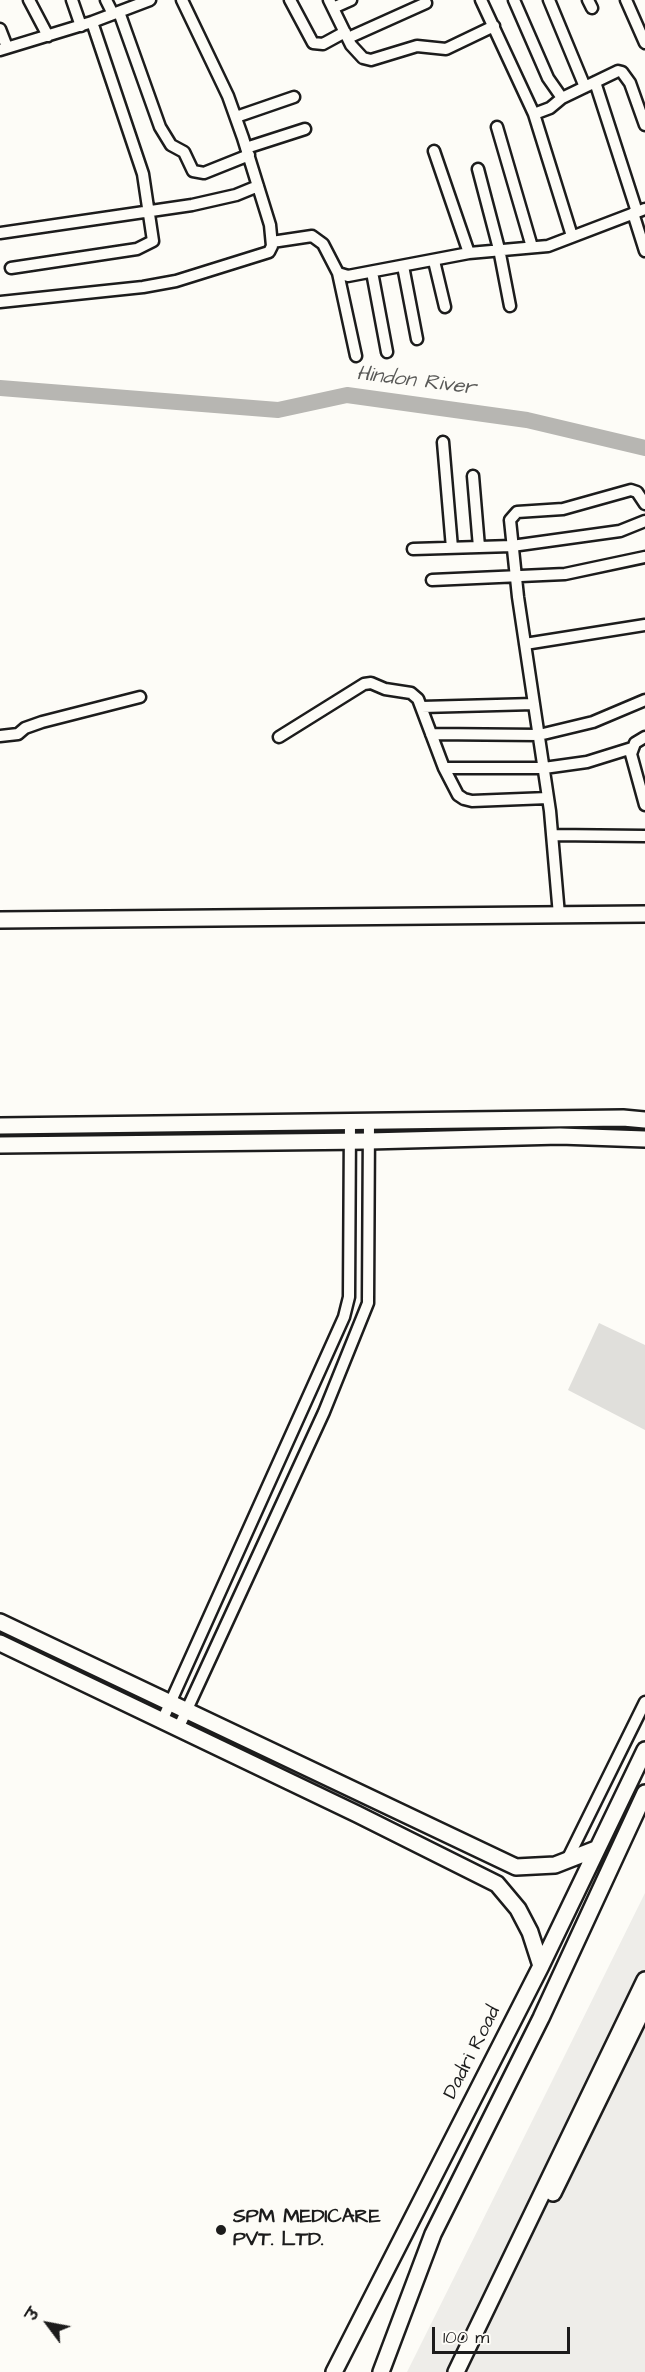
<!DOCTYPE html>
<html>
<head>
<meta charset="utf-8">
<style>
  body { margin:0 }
  #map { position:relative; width:645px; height:2372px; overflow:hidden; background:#fdfcf7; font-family:"Architects Daughter","Playpen Sans Deva",sans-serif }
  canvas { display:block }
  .north { position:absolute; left:18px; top:2294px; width:60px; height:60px; -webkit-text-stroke:4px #fdfcf7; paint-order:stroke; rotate:302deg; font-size:16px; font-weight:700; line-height:24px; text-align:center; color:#1c1c1c }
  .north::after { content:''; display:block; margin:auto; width:21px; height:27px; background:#1c1c1c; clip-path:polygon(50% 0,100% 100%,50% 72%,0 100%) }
  .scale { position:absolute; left:432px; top:2327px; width:138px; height:27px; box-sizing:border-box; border:3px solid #1c1c1c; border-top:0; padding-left:8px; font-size:18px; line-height:21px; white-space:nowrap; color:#1c1c1c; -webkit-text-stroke:4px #fdfcf7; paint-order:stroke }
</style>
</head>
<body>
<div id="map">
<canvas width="645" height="2372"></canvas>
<div class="north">उ</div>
<div class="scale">100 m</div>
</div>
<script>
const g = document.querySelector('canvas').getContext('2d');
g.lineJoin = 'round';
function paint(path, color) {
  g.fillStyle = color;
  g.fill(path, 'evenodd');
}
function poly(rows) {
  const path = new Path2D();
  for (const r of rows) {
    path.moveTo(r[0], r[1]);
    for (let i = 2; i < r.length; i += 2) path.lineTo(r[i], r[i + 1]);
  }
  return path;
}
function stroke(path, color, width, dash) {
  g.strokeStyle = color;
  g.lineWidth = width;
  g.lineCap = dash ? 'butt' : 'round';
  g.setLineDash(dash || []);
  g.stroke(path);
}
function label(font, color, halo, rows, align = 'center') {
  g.font = font + ' "Architects Daughter",sans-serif';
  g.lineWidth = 5;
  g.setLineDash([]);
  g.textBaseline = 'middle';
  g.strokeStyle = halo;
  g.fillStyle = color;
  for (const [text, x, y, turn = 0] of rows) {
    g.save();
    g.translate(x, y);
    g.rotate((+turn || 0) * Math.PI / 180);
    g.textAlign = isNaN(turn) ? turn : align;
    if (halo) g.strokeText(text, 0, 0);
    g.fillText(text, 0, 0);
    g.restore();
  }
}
const built = poly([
  [645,1893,645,2372,407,2372,562,2061]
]);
const green = poly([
  [599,1323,645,1345,645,1430,568,1390]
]);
const river = poly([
  [0,388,278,410,347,395,527,420,645,448]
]);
const street = poly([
  [29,0,48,36],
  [72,0,81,26],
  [106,0,113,14],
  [290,0,313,43,323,44,345,32],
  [329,0,351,45,363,58,371,60,417,46,446,49,494,26],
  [481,0,534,114,572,236],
  [514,0,548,78,562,98],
  [549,0,585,87],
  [588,0,592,8],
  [626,0,645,43],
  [333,8,351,0],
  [119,12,160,127,171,145,184,152,193,171,204,173,249,155],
  [0,29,7,47],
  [348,38,426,3],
  [0,50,92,22,150,0],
  [595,82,637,212],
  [534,114,550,108,562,98,618,71,622,72,630,83,645,125],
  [236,117,294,97],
  [497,127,532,247],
  [246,148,305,129],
  [434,151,469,253],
  [478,169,499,249,510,306],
  [633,213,645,251],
  [0,233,192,205,236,195,258,186],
  [272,242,312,236,323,244,338,273,348,276,469,253,548,246,645,209],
  [434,261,445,307],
  [403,266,417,339],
  [11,268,137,249,153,241,143,174,92,22],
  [372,272,387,352],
  [338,273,356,356],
  [0,302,143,287,176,281,269,252,272,246,270,225,243,138,228,96,182,0],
  [443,442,452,548],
  [473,476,479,547],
  [413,549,512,546,620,531,645,521],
  [432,580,565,574,645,557],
  [525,644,645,625],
  [422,707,534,704],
  [431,734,539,735,593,722,645,700],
  [0,736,18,734,25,728,42,722,140,697],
  [279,737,364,684,371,683,385,689,411,693,418,699,444,768,458,795,464,799,472,801,548,798],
  [645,737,635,743,631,754,645,805],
  [444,768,544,768,587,762,632,748],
  [552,835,645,836],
  [559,915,550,811,518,597,510,520,517,512,563,509,631,490,637,492,645,504],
  [162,1721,344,1317,349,1297,350,1123],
  [178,1729,324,1412,368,1303,369,1122],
  [567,1860,645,1702]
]);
const secondary = poly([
  [0,920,645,914],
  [0,1126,623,1118,645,1120],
  [0,1145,369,1141,560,1136,645,1139],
  [0,1622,516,1867,555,1865,596,1849],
  [0,1643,357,1814,497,1884,518,1909,530,1932,541,1966],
  [553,2193,645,2005],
  [334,2372,541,1966,645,1750],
  [381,2372,433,2234,541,2018,645,1793],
  [456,2372,645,1980]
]);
const markers = [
  [221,2230,6,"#1c1c1c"]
];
const streetNames = [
  ["Dadri Road",473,2053,-63]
];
const poiNames = [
  ["SPM MEDICARE",233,2218],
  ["PVT. LTD.",233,2241]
];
const waterNames = [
  ["Hindon River",416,382,7]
];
paint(built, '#eeede9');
paint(green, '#e0dfdb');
stroke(river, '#b7b6b2', 16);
stroke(street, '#1c1c1c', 15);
stroke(secondary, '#1c1c1c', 20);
stroke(street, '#fdfcf7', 10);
stroke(secondary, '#fdfcf7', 15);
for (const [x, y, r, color] of markers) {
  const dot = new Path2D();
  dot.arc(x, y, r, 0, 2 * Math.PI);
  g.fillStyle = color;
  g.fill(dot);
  stroke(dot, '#fdfcf7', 2);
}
label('20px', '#1c1c1c', '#fdfcf7', streetNames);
label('bold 20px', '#1c1c1c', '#fdfcf7', poiNames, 'left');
label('italic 21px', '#5a5a58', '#fdfcf7', waterNames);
</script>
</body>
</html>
